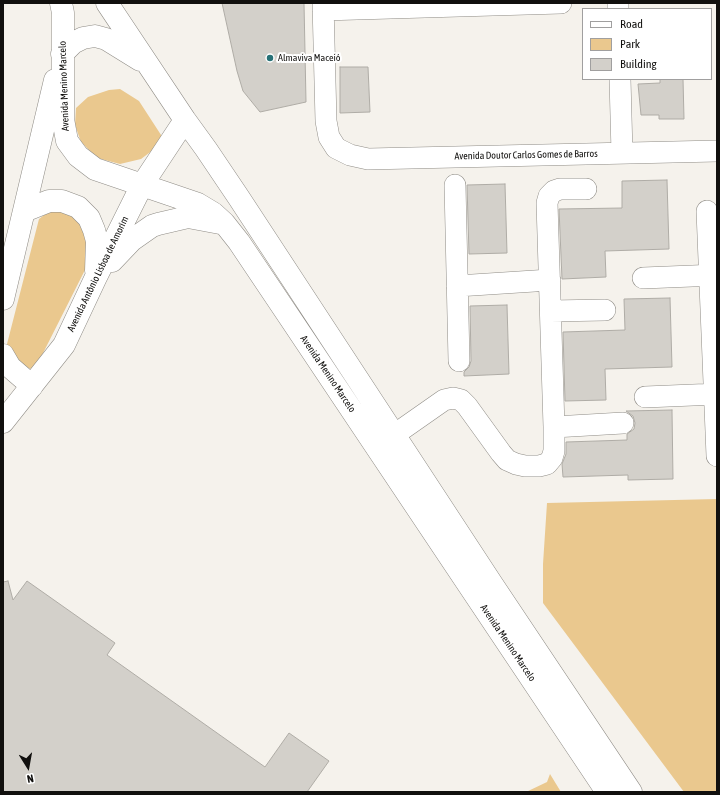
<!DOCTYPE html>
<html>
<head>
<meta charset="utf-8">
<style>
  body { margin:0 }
  #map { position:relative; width:720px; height:795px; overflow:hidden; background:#f5f2ec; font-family:"Asap Condensed",sans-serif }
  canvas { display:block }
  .frame { position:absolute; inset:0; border:4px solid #11100e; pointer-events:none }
  .legend { position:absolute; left:582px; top:8px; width:130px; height:72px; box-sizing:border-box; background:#fff; border:1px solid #a09f9f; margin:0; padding:5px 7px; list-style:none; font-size:12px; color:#11100e }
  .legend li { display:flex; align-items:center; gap:8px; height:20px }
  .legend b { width:20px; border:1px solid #a09f9f }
  .north { position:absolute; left:8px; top:747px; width:40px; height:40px; -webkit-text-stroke:3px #fff; paint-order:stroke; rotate:169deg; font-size:11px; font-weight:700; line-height:16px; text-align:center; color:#11100e }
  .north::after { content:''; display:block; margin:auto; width:14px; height:18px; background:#11100e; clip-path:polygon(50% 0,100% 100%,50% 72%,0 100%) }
</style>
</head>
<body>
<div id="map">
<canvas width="720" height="795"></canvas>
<div class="frame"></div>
<ul class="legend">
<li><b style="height:5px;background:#fff"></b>Road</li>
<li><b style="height:11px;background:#eac88e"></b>Park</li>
<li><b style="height:11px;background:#d3d0ca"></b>Building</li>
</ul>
<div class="north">N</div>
</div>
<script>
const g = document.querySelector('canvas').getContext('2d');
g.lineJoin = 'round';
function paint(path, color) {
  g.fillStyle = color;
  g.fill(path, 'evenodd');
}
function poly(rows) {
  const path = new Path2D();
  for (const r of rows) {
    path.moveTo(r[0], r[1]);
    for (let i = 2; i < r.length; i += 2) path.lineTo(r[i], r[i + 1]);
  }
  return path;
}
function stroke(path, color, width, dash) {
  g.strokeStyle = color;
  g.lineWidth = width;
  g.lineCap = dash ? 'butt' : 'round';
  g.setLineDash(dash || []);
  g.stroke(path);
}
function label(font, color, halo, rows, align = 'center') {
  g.font = font + ' "Asap Condensed",sans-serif';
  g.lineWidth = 4;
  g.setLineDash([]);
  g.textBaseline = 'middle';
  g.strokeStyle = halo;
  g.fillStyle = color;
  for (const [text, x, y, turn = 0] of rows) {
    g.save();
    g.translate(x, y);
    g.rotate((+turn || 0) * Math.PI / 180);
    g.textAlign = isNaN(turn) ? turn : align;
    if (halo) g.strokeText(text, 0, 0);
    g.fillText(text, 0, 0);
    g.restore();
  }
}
const green = poly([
  [120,89,139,101,163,138,153,150,141,159,120,164,97,158,81,142,75,125,76,108,88,97,109,90],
  [57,205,81,217,89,244,87,266,35,369,23,368,9,358,7,344,39,219],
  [717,499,717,792,684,792,543,603,543,564,547,503],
  [550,774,561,792,526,792,547,782]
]);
const building = poly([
  [222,3,304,3,306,102,260,112,243,91,237,71,222,3],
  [340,67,368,67,370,112,340,113,340,67],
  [660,79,683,79,684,119,659,119,659,115,641,115,638,84,660,83,660,79],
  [667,180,669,249,605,251,606,277,562,279,559,209,622,208,622,181,667,180],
  [505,184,507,253,469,254,467,185,505,184],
  [670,298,672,367,605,369,606,400,565,401,563,332,625,330,624,299,670,298],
  [507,305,509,374,464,376,464,372,469,367,471,361,470,306,507,305],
  [672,410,673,479,628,480,628,475,563,477,562,464,566,454,566,442,627,440,627,434,634,429,635,423,633,416,626,411,672,410],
  [8,581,13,600,27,581,115,643,107,655,265,767,289,733,329,761,307,792,3,792,3,582,8,581]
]);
const minor = poly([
  [323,3,326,121,329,137,336,148,350,155,368,159,717,151],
  [618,3,618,9],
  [323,10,561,3],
  [620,79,622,153],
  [455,185,459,361],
  [707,211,717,456],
  [643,278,717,275],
  [457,286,550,280],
  [551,311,605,310],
  [645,397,717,394],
  [554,427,623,423],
  [394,435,444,400,453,398,461,400,467,406,501,453,507,460,516,464,525,466,539,466,547,464,552,458,554,451,554,427,547,203,549,196,554,191,560,189,586,189]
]);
const major = poly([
  [61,3,63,13,63,119,67,141,78,156,95,169,198,204,213,213,224,223,239,242,292,321,607,792],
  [107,3,185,120,206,149,239,198,492,584,631,792],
  [62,54,73,43,83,38,95,36,106,39,140,60],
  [24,211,49,201,62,201,78,207,89,218,94,230,97,241,96,271],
  [112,261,132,240,152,226,158,224,188,217,220,223],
  [3,299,55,80],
  [3,355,10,367,32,386],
  [3,422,64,345,96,277,142,185,185,120]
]);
const markers = [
  [270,58,4,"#277176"]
];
const poiNames = [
  ["Almaviva Maceió",278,58]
];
const streetNames = [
  ["Avenida Menino Marcelo",64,86,-92],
  ["Avenida Doutor Carlos Gomes de Barros",526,155,-1],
  ["Avenida Antônio Lisboa de Amorim",98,274,-64],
  ["Avenida Menino Marcelo",328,374,56],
  ["Avenida Menino Marcelo",508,643,56]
];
paint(green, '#eac88e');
paint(building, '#d3d0ca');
stroke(building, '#afaca6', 1);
stroke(minor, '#8f8c86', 22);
stroke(major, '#8f8c86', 23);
stroke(minor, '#fff', 21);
stroke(major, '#fff', 22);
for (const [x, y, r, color] of markers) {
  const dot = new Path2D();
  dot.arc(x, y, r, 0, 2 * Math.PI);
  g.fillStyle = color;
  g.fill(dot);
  stroke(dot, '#fff', 1.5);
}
label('10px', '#11100e', '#fff', poiNames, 'left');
label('10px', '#11100e', '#fff', streetNames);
</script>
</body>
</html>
